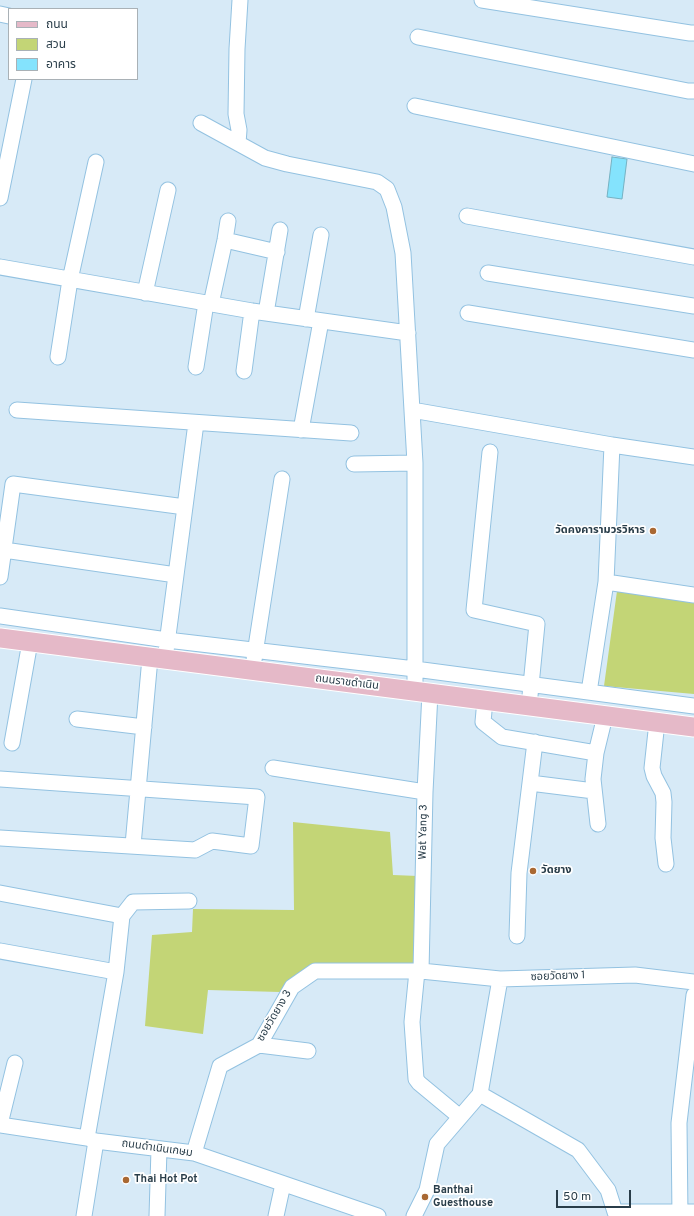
<!DOCTYPE html>
<html>
<head>
<meta charset="utf-8">
<style>
  body { margin:0 }
  #map { position:relative; width:694px; height:1216px; overflow:hidden; background:#d7eaf7; font-family:Overpass,"Noto Sans Thai",sans-serif }
  canvas { display:block }
  .legend { position:absolute; left:8px; top:8px; width:130px; height:72px; box-sizing:border-box; background:#fff; border:1px solid #a9b1b6; margin:0; padding:5px 7px; list-style:none; font-size:12px; color:#293d49 }
  .legend li { display:flex; align-items:center; gap:8px; height:20px }
  .legend b { width:20px; border:1px solid #a9b1b6 }
  .scale { position:absolute; left:556px; top:1190px; width:75px; height:18px; box-sizing:border-box; border:2px solid #293d49; border-top:0; padding-left:5px; font-size:12px; line-height:14px; white-space:nowrap; color:#293d49; -webkit-text-stroke:3px #fff; paint-order:stroke }
</style>
</head>
<body>
<div id="map">
<canvas width="694" height="1216"></canvas>
<ul class="legend">
<li><b style="height:5px;background:#e5b9c8"></b>ถนน</li>
<li><b style="height:11px;background:#c3d576"></b>สวน</li>
<li><b style="height:11px;background:#84e3fd"></b>อาคาร</li>
</ul>
<div class="scale">50 m</div>
</div>
<script>
const g = document.querySelector('canvas').getContext('2d');
g.lineJoin = 'round';
function paint(path, color) {
  g.fillStyle = color;
  g.fill(path, 'evenodd');
}
function poly(rows) {
  const path = new Path2D();
  for (const r of rows) {
    path.moveTo(r[0], r[1]);
    for (let i = 2; i < r.length; i += 2) path.lineTo(r[i], r[i + 1]);
  }
  return path;
}
function stroke(path, color, width, dash) {
  g.strokeStyle = color;
  g.lineWidth = width;
  g.lineCap = dash ? 'butt' : 'round';
  g.setLineDash(dash || []);
  g.stroke(path);
}
function label(font, color, halo, rows, align = 'center') {
  g.font = font + ' Overpass,"Noto Sans Thai",sans-serif';
  g.lineWidth = 3.5;
  g.setLineDash([]);
  g.textBaseline = 'middle';
  g.strokeStyle = halo;
  g.fillStyle = color;
  for (const [text, x, y, turn = 0] of rows) {
    g.save();
    g.translate(x, y);
    g.rotate((+turn || 0) * Math.PI / 180);
    g.textAlign = isNaN(turn) ? turn : align;
    if (halo) g.strokeText(text, 0, 0);
    g.fillText(text, 0, 0);
    g.restore();
  }
}
const green = poly([
  [617,591,694,603,694,694,604,686],
  [293,822,390,832,393,875,418,876,417,965,313,964,280,992,208,990,203,1034,145,1026,152,935,192,932,193,909,294,910]
]);
const building = poly([
  [612,157,627,159,622,199,607,197,612,157]
]);
const minor = poly([
  [482,0,690,33,694,33],
  [0,14,9,16],
  [418,37,688,91,694,91],
  [415,106,694,164],
  [201,123,265,158,287,164,377,182,387,189,394,207,403,253,415,463,415,691],
  [238,143,239,130,236,114,237,49,240,0],
  [0,198,24,79],
  [467,216,694,257],
  [225,240,277,252],
  [0,267,252,311,408,333],
  [488,273,694,306],
  [145,293,168,190],
  [211,304,225,240,228,221],
  [266,313,280,230],
  [468,313,694,350],
  [306,319,321,235],
  [58,357,70,280,96,162],
  [196,367,206,303],
  [244,371,252,311],
  [17,410,351,433],
  [412,410,612,445,606,582,589,692],
  [301,430,321,321],
  [612,445,694,457],
  [490,452,474,610,537,624,529,706],
  [354,464,415,463],
  [4,550,176,575],
  [0,577,13,484,185,507],
  [606,582,694,595],
  [0,616,167,640,415,669,694,706],
  [166,651,196,423],
  [254,660,282,479],
  [485,700,483,722,502,737,596,753],
  [77,719,144,727],
  [657,722,652,768,654,776,663,793,664,802,663,838,666,864],
  [12,743,30,642],
  [273,768,425,792],
  [0,779,257,797,251,846,212,841,195,850,0,838],
  [530,783,594,791],
  [598,824,593,779,596,753,605,716],
  [133,845,150,658],
  [0,893,122,916],
  [517,936,519,873,535,742],
  [0,951,116,972],
  [417,971,412,1022,416,1079,419,1083,460,1117],
  [421,971,425,792,430,693],
  [259,1045,308,1051],
  [480,1094,578,1150,608,1190,615,1212,694,1212],
  [0,1124,15,1063],
  [0,1125,87,1138,96,1141,194,1153,378,1216],
  [87,1138,116,972,122,916,133,902,189,901],
  [194,1153,220,1066,259,1045,292,987,315,971,421,971,500,979,635,975,694,982],
  [84,1216,96,1141],
  [157,1216,159,1149],
  [276,1216,283,1184],
  [414,1216,427,1190,437,1144,480,1094,500,979],
  [680,1216,679,1123,694,995]
]);
const major = poly([
  [0,638,694,727]
]);
const markers = [
  [653,531,4,"#a96832"],
  [533,871,4,"#a96832"],
  [126,1180,4,"#a96832"],
  [425,1197,4,"#a96832"]
];
const poiNames = [
  ["วัดคงคารามวรวิหาร",645,531,"right"],
  ["วัดยาง",541,871],
  ["Thai Hot Pot",134,1180],
  ["Banthai",433,1191],
  ["Guesthouse",433,1204]
];
const streetNames = [
  ["ถนนราชดำเนิน",347,683,7],
  ["Wat Yang 3",424,832,-89],
  ["ซอยวัดยาง 1",558,977,-2],
  ["ซอยวัดยาง 3",275,1016,-60],
  ["ถนนดำเนินเกษม",157,1149,8]
];
paint(green, '#c3d576');
paint(building, '#84e3fd');
stroke(building, '#75b1c2', 1);
stroke(minor, '#93c2e1', 17);
stroke(major, '#fff', 21);
stroke(minor, '#fff', 15);
stroke(major, '#e5b9c8', 19);
for (const [x, y, r, color] of markers) {
  const dot = new Path2D();
  dot.arc(x, y, r, 0, 2 * Math.PI);
  g.fillStyle = color;
  g.fill(dot);
  stroke(dot, '#fff', 1.5);
}
label('bold 11px', '#293d49', '#fff', poiNames, 'left');
label('11px', '#293d49', '#fff', streetNames);
</script>
</body>
</html>
